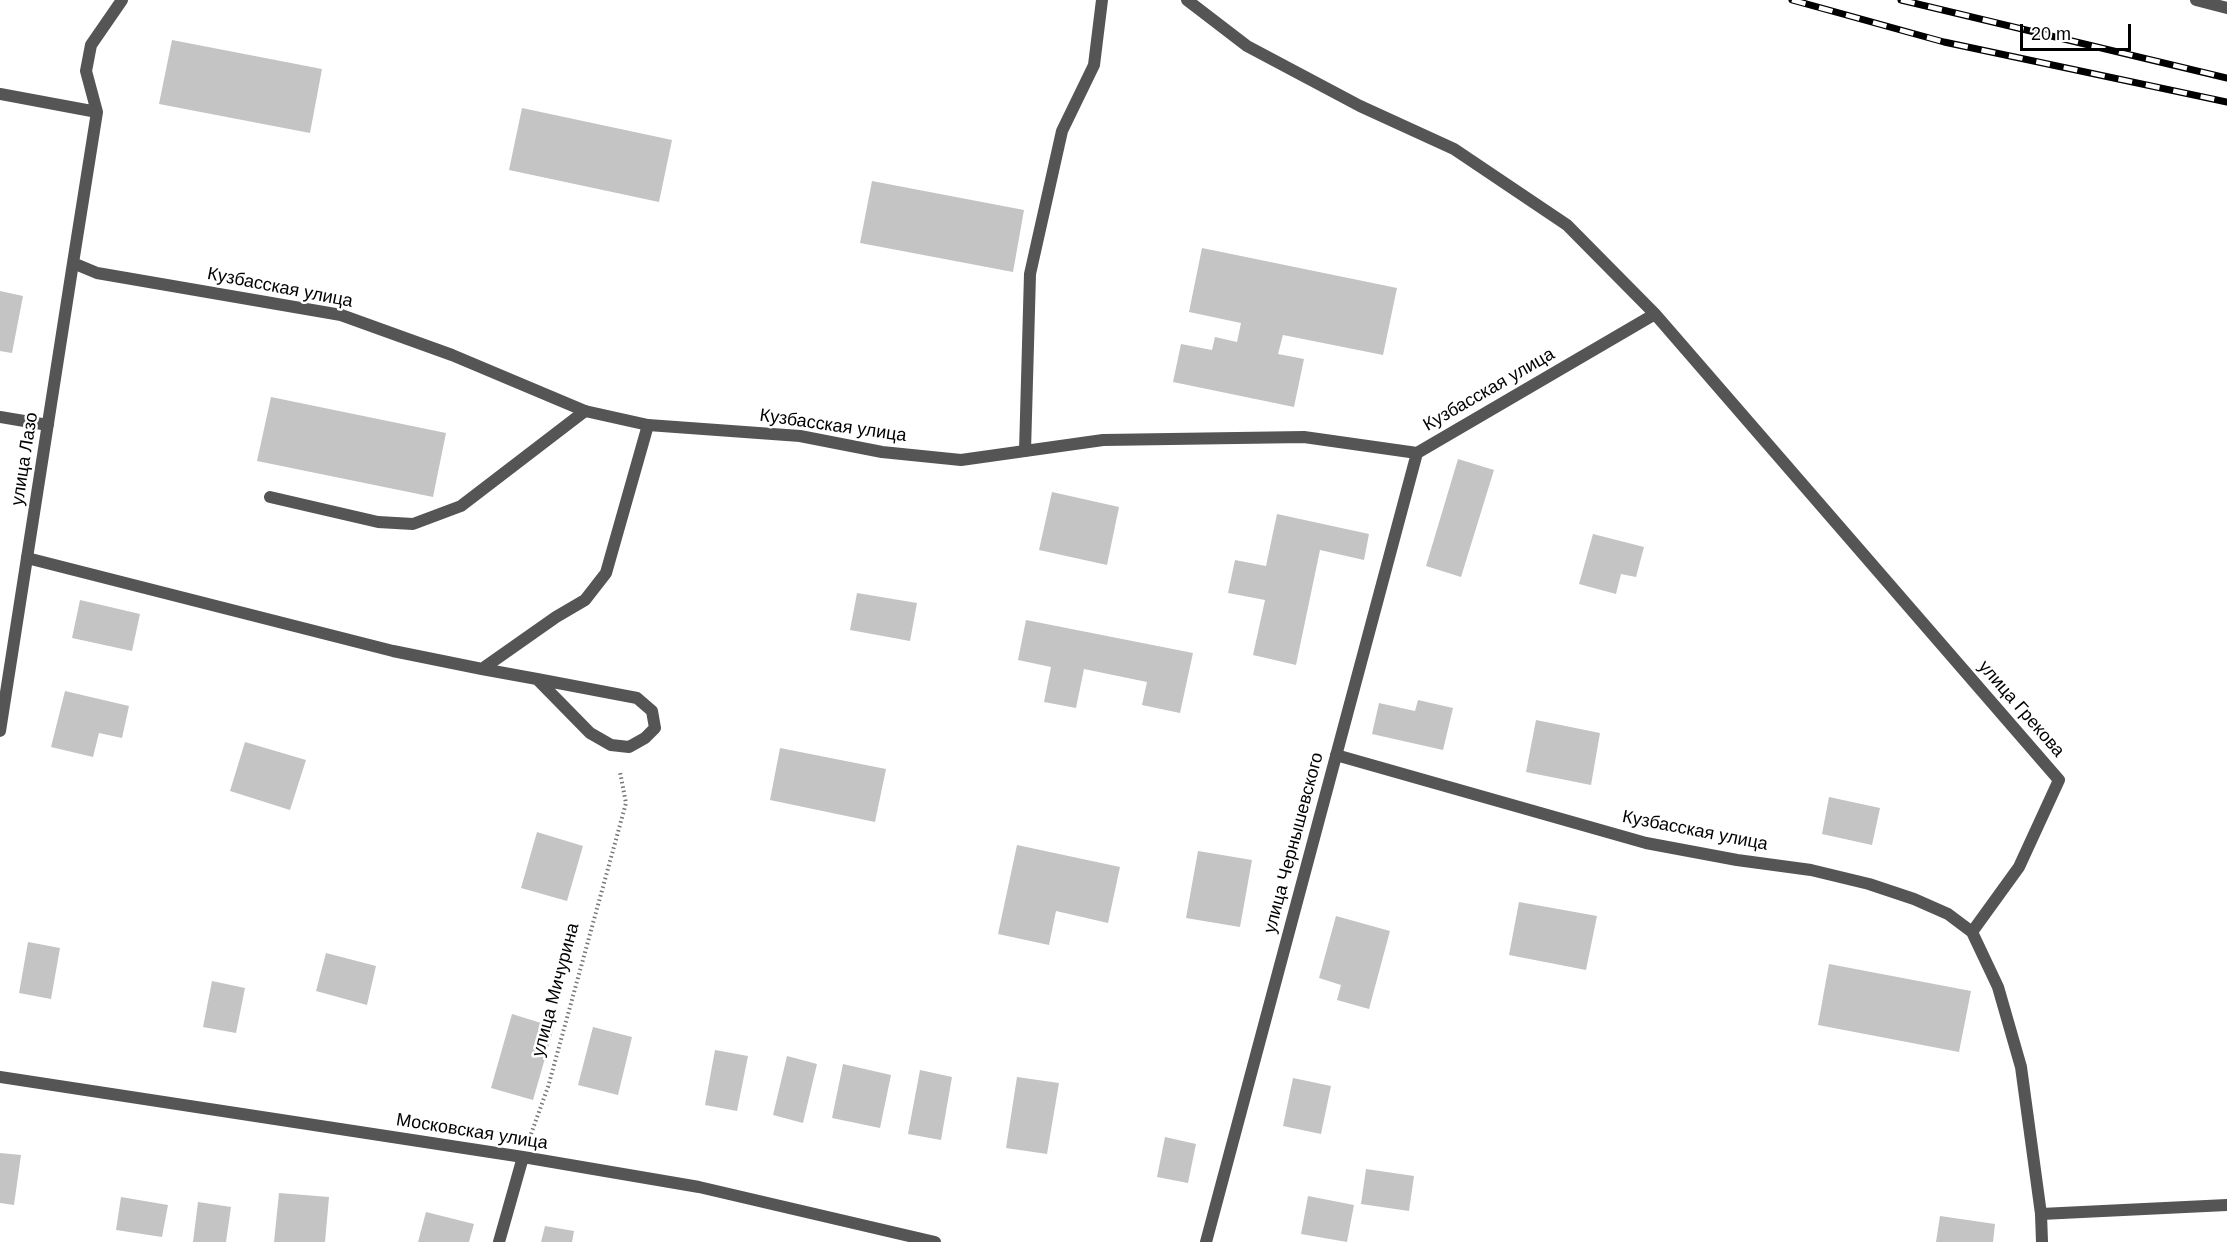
<!DOCTYPE html>
<html>
<head>
<meta charset="utf-8">
<style>
  body { margin:0 }
  #map { position:relative; width:2227px; height:1242px; overflow:hidden; background:#fff; font-family:Arial,sans-serif }
  canvas { display:block }
  .scale { position:absolute; left:2020px; top:24px; width:111px; height:27px; box-sizing:border-box; border:3px solid #000; border-top:0; padding-left:8px; font-size:18px; line-height:21px; white-space:nowrap; color:#000; -webkit-text-stroke:4px #fff; paint-order:stroke }
</style>
</head>
<body>
<div id="map">
<canvas width="2227" height="1242"></canvas>
<div class="scale">20 m</div>
</div>
<script>
const g = document.querySelector('canvas').getContext('2d');
g.lineJoin = 'round';
function paint(path, color) {
  g.fillStyle = color;
  g.fill(path, 'evenodd');
}
function poly(rows) {
  const path = new Path2D();
  for (const r of rows) {
    path.moveTo(r[0], r[1]);
    for (let i = 2; i < r.length; i += 2) path.lineTo(r[i], r[i + 1]);
  }
  return path;
}
function stroke(path, color, width, dash) {
  g.strokeStyle = color;
  g.lineWidth = width;
  g.lineCap = dash ? 'butt' : 'round';
  g.setLineDash(dash || []);
  g.stroke(path);
}
function label(font, color, halo, rows, align = 'center') {
  g.font = font + ' Arial,sans-serif';
  g.lineWidth = 5;
  g.setLineDash([]);
  g.textBaseline = 'middle';
  g.strokeStyle = halo;
  g.fillStyle = color;
  for (const [text, x, y, turn = 0] of rows) {
    g.save();
    g.translate(x, y);
    g.rotate((+turn || 0) * Math.PI / 180);
    g.textAlign = isNaN(turn) ? turn : align;
    if (halo) g.strokeText(text, 0, 0);
    g.fillText(text, 0, 0);
    g.restore();
  }
}
const building = poly([
  [172,40,322,69,310,133,159,104],
  [522,108,672,140,659,202,509,170],
  [872,181,1024,210,1013,272,860,243],
  [1202,248,1397,288,1383,355,1283,335,1278,354,1304,359,1294,407,1173,382,1181,344,1212,350,1215,337,1237,342,1241,323,1189,312],
  [0,291,23,296,12,353,0,351],
  [271,397,446,433,433,497,257,461],
  [1458,459,1494,470,1461,577,1426,566],
  [1052,492,1119,507,1107,565,1039,550],
  [1277,514,1369,534,1364,560,1320,550,1296,665,1253,655,1265,600,1228,593,1235,560,1266,566],
  [1593,534,1644,547,1636,577,1621,574,1616,594,1579,584],
  [857,593,917,603,910,641,850,630],
  [80,600,140,614,132,651,72,638],
  [1026,620,1193,653,1180,713,1142,705,1147,682,1084,669,1076,708,1044,702,1051,667,1018,660],
  [65,691,129,706,122,738,99,733,93,757,51,747],
  [1418,700,1453,708,1443,750,1372,734,1379,703,1415,711],
  [1536,720,1600,733,1591,785,1526,772],
  [245,742,306,760,290,810,230,791],
  [780,748,886,769,875,822,770,800],
  [1829,797,1880,808,1872,845,1822,834],
  [537,832,583,846,567,901,521,888],
  [1017,845,1120,867,1108,923,1056,911,1049,945,998,934],
  [1198,851,1252,860,1240,927,1186,918],
  [1519,902,1597,916,1586,970,1509,955],
  [1336,916,1390,931,1369,1009,1337,1000,1341,985,1319,978],
  [28,942,60,948,51,999,19,993],
  [326,953,376,966,367,1005,316,991],
  [1829,964,1971,991,1959,1052,1818,1025],
  [212,981,245,988,236,1033,203,1027],
  [512,1014,554,1027,533,1100,491,1088],
  [593,1027,632,1037,618,1095,578,1085],
  [715,1050,748,1056,737,1111,705,1105],
  [787,1056,817,1064,803,1123,773,1115],
  [843,1064,891,1075,880,1128,832,1118],
  [920,1070,952,1077,941,1140,908,1134],
  [1017,1077,1059,1083,1047,1154,1006,1148],
  [1293,1078,1331,1086,1321,1134,1283,1126],
  [1165,1137,1196,1144,1188,1183,1157,1177],
  [0,1153,21,1155,14,1205,0,1203],
  [1366,1169,1414,1176,1409,1211,1361,1204],
  [279,1193,329,1197,325,1242,274,1242],
  [1308,1196,1354,1205,1347,1242,1301,1234],
  [121,1197,168,1205,162,1237,116,1230],
  [198,1202,231,1207,226,1242,193,1242],
  [426,1212,474,1224,469,1242,418,1242],
  [1940,1216,1995,1224,1993,1242,1936,1242],
  [545,1226,574,1231,572,1242,541,1242]
]);
const path = poly([
  [531,1134,548,1087,626,803,620,772]
]);
const lane = poly([
  [2196,0,2227,8],
  [1025,451,1030,274,1062,131,1094,65,1102,0],
  [270,497,378,522,413,524,461,506,585,411],
  [27,558,393,651,482,669,537,679,637,698,652,711,655,728,645,738,629,747,611,745,590,733,537,679],
  [482,669,556,617,585,600,606,573,648,425],
  [2041,1214,2227,1205]
]);
const street = poly([
  [122,0,91,45,86,71,97,112,73,263,97,273,341,315,452,355,585,411,648,425,800,436,882,452,961,460,1103,440,1304,437,1417,453,1655,314],
  [1187,0,1247,46,1360,106,1454,149,1567,225,1655,314,2059,780,2019,867,1972,932],
  [0,94,97,112],
  [0,417,48,425],
  [0,731,73,263],
  [1336,755,1646,843,1737,860,1811,870,1869,884,1914,899,1948,914,1972,932,1998,987,2021,1067,2041,1214,2042,1242],
  [0,1077,523,1157,699,1187,935,1242],
  [499,1242,523,1157],
  [1206,1242,1417,453]
]);
const rail = poly([
  [1792,0,1944,42,2227,102],
  [1901,0,2227,78]
]);
const streetNames = [
  ["Кузбасская улица",280,288,11],
  ["Кузбасская улица",1489,390,-30],
  ["Кузбасская улица",833,426,8],
  ["улица Лазо",25,459,-81],
  ["улица Грекова",2021,709,49],
  ["Кузбасская улица",1695,831,11],
  ["улица Чернышевского",1294,843,-75],
  ["улица Мичурина",556,990,-75],
  ["Московская улица",472,1132,9]
];
paint(building, '#c4c4c4');
stroke(path, '#777', 4, [1.5, 3]);
stroke(lane, '#555', 12);
stroke(street, '#555', 12);
stroke(rail, '#000', 7);
stroke(rail, '#fff', 4.5, [14]);
label('18px', '#000', '#fff', streetNames);
</script>
</body>
</html>
